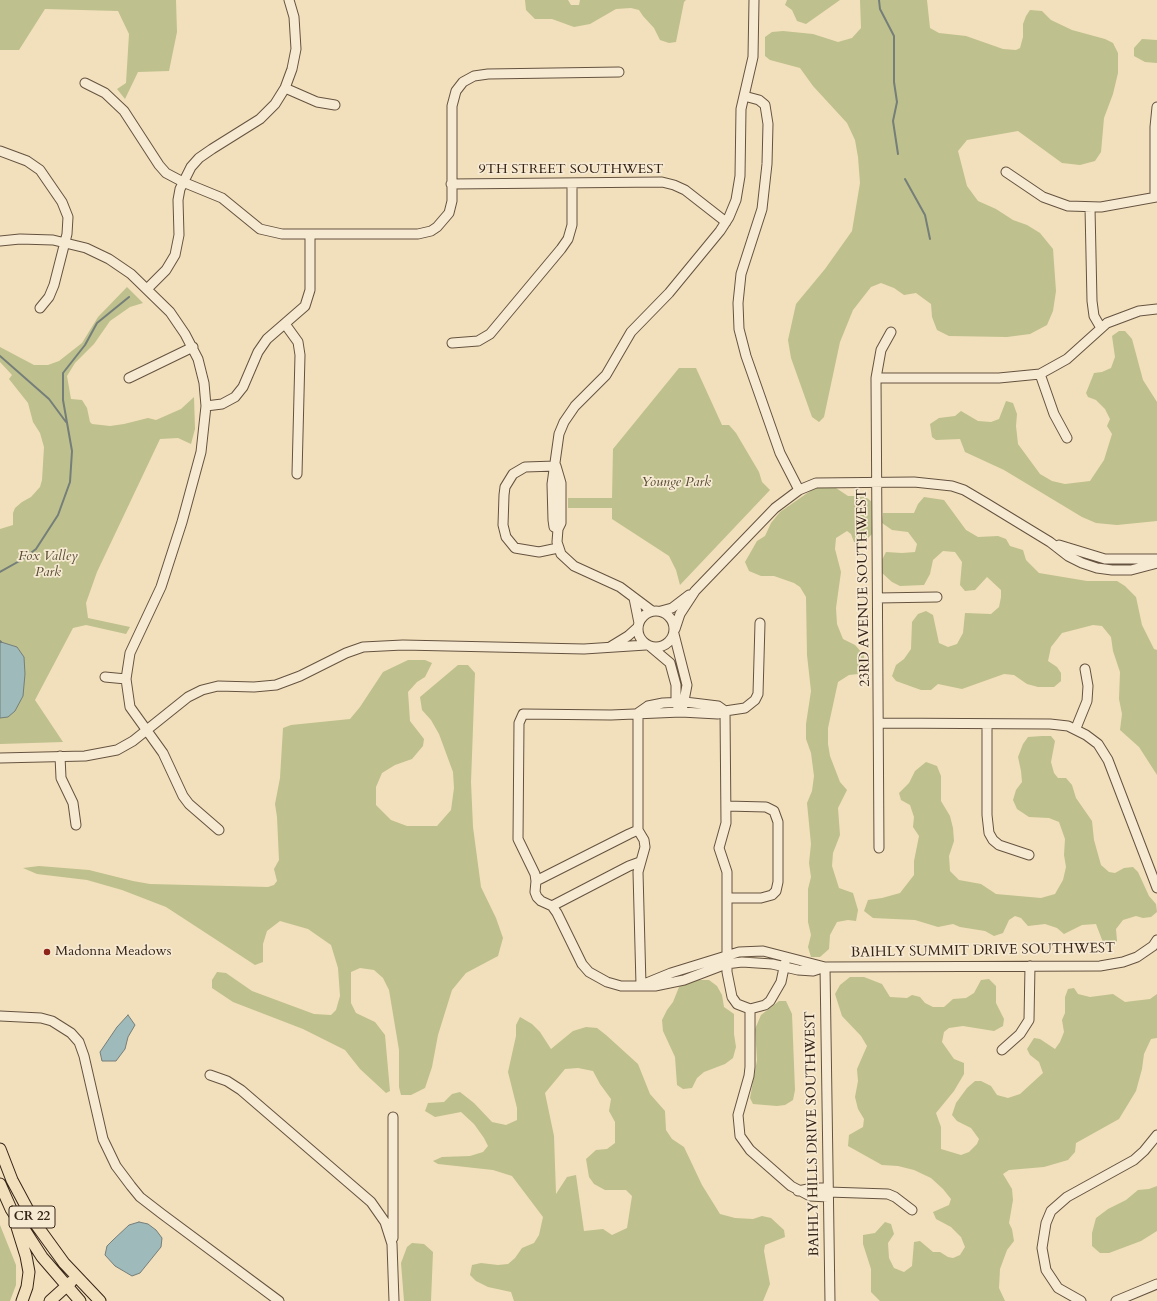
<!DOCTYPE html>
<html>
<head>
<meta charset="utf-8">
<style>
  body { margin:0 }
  canvas { display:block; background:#f2dfbb }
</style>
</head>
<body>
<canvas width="1157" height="1301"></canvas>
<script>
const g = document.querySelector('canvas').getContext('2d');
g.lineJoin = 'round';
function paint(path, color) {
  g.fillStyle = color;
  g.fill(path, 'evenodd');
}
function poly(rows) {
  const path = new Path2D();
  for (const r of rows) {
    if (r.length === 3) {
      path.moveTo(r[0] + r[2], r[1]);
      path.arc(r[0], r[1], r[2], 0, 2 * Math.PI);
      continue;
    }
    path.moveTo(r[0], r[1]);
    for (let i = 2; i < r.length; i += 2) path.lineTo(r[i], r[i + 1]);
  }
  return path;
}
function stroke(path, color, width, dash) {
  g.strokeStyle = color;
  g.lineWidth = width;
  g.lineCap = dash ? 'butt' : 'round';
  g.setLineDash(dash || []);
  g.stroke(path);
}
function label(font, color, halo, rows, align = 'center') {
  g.font = font + ' Cardo,serif';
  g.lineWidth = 3.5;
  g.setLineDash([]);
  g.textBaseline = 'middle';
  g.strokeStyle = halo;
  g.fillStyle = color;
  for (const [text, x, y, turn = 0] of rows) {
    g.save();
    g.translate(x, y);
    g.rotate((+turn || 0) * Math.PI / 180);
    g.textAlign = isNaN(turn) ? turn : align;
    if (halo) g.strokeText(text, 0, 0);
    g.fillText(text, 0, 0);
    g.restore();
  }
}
const green = poly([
  [0,0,176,0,177,32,169,71,138,72,125,99,117,89,126,83,129,34,118,11,45,9,19,50,0,50],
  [525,0,568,0,571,5,579,5,580,0,686,0,684,2,676,42,669,43,660,40,654,28,643,16,639,10,631,8,616,9,590,24,574,27,552,19,535,19,526,10],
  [787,0,840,0,806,24,797,21,792,10,785,5],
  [860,0,927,0,930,28,939,33,966,36,1003,49,1016,50,1020,48,1023,37,1023,24,1026,16,1030,10,1042,11,1051,20,1072,30,1105,39,1113,43,1118,53,1118,73,1113,94,1104,118,1101,152,1095,161,1080,165,1062,163,1018,131,967,140,958,151,967,186,978,201,996,209,1013,220,1027,225,1040,233,1053,249,1056,291,1053,311,1047,325,1030,334,1007,337,949,336,937,330,932,317,931,304,916,293,904,295,894,288,881,283,871,287,853,310,840,342,824,417,819,422,812,417,791,358,788,340,796,304,825,269,852,231,860,183,858,157,855,140,847,123,813,86,800,68,770,60,765,56,765,37,772,32,783,31,813,34,838,42,852,38,861,28],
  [1142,39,1157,40,1157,63,1145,62,1134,56,1134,48],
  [127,287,143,303,130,307,110,321,94,344,75,363,67,376,71,399,82,400,87,408,90,422,92,424,110,426,124,424,148,418,156,420,181,409,194,397,195,429,191,444,178,438,160,439,97,572,86,603,88,618,130,627,126,634,86,625,73,628,35,700,63,742,0,744,0,529,13,525,13,513,15,508,22,502,31,497,40,487,42,480,44,447,40,433,33,422,28,403,9,379,12,375,0,362,0,347,34,365,48,365,59,361,82,343,98,317],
  [1119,331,1125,331,1132,339,1143,380,1157,402,1157,521,1117,525,1096,523,1082,517,1004,470,965,452,960,439,936,440,932,437,930,424,939,418,955,416,961,411,978,421,991,422,999,419,1006,401,1013,403,1017,414,1016,426,1018,444,1040,474,1052,481,1065,484,1090,481,1104,460,1112,434,1107,426,1110,419,1105,409,1096,400,1088,397,1086,393,1094,373,1102,372,1111,368,1115,357,1112,336],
  [679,368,696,368,722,425,729,425,736,433,759,472,762,482,770,490,680,585,676,570,669,556,612,519,612,508,568,508,568,498,612,498,613,449],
  [827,485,836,488,848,496,864,496,871,501,872,534,866,540,861,543,854,542,851,534,847,531,836,538,835,549,841,572,836,608,837,624,843,639,855,645,864,655,864,666,858,674,849,675,838,682,828,728,828,744,830,756,840,782,847,790,838,808,840,835,833,853,832,866,839,888,853,893,858,910,856,921,848,920,837,922,830,935,829,949,820,957,811,957,808,947,811,935,808,922,808,889,811,877,809,863,811,844,807,803,812,791,814,776,811,753,806,739,806,724,811,691,807,655,806,597,800,587,794,583,774,576,761,576,749,571,745,562,757,541,765,536,771,523,780,512,816,487],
  [924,497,944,500,966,530,978,537,998,536,1006,539,1010,546,1023,550,1026,560,1039,573,1087,581,1117,581,1125,586,1136,597,1142,625,1154,649,1157,650,1157,775,1139,747,1120,730,1122,714,1119,699,1120,672,1113,651,1111,637,1102,626,1093,625,1062,633,1051,647,1048,661,1057,667,1061,673,1061,681,1054,687,1038,687,1027,684,1014,675,1004,674,962,689,938,684,931,690,921,690,896,681,892,676,896,665,904,659,911,649,912,622,918,614,926,611,933,615,939,643,948,647,957,644,963,633,965,613,991,614,999,607,1001,597,1001,590,987,577,975,590,965,591,960,585,962,562,955,552,943,551,933,560,930,574,924,585,900,586,892,582,881,572,882,560,886,552,902,553,915,552,917,544,908,532,892,530,882,523,883,513,914,513,918,504],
  [408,660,425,660,432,663,425,677,417,682,408,692,410,721,424,739,423,746,412,759,395,765,382,773,376,787,376,805,391,820,407,826,437,826,451,810,454,788,453,772,439,734,431,720,422,710,420,697,458,665,468,665,475,673,471,782,473,827,481,887,496,918,503,938,498,956,466,973,452,990,438,1035,432,1067,425,1088,411,1095,401,1095,399,1087,399,1050,389,990,383,978,374,970,360,968,351,972,351,1003,356,1013,375,1022,385,1035,390,1091,386,1093,360,1069,345,1050,303,1029,233,1002,212,988,212,980,217,972,226,973,252,991,314,1014,331,1015,336,1010,340,996,338,968,331,945,308,929,280,921,267,931,263,944,263,962,255,965,166,907,122,890,87,880,37,874,23,868,39,866,89,870,133,881,150,884,268,887,274,885,277,881,274,869,279,860,277,817,275,804,280,778,283,728,291,725,350,719,360,707,383,672],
  [1042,736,1051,736,1055,741,1051,762,1054,773,1058,778,1066,778,1072,785,1076,798,1092,821,1094,840,1101,865,1109,872,1115,873,1124,868,1133,867,1138,872,1149,896,1156,904,1157,912,1151,917,1143,918,1136,916,1123,920,1116,929,1117,941,1111,947,1104,945,1096,924,1082,925,1064,934,1057,928,1045,924,1028,926,1021,918,1015,916,1009,920,1003,933,994,936,985,931,960,927,953,924,938,927,915,920,873,918,864,911,868,900,882,898,900,893,914,875,914,861,919,836,913,827,914,817,910,805,901,800,899,793,909,783,915,771,926,762,937,766,941,776,941,801,950,816,953,828,954,841,949,856,950,871,959,880,981,884,996,894,1041,898,1055,894,1063,880,1066,867,1064,855,1065,839,1059,822,1049,818,1029,817,1017,809,1013,800,1016,790,1022,782,1021,771,1018,757,1023,744,1028,737],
  [850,977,864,977,882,984,890,997,907,998,912,995,920,997,925,1003,933,1007,944,1007,953,999,966,998,974,993,981,980,989,979,996,986,996,1003,1004,1019,1003,1026,994,1031,963,1026,949,1028,944,1032,942,1042,954,1059,964,1063,964,1074,954,1091,936,1113,941,1127,941,1149,961,1155,969,1152,977,1144,979,1139,971,1128,957,1121,952,1115,956,1103,967,1088,975,1081,981,1081,991,1086,997,1095,1008,1098,1020,1094,1043,1073,1039,1062,1030,1055,1027,1049,1034,1038,1040,1039,1055,1049,1060,1042,1064,1032,1062,1020,1065,1013,1065,997,1068,989,1074,988,1078,994,1090,997,1113,994,1125,1002,1150,999,1157,994,1157,1038,1151,1039,1144,1054,1142,1069,1136,1091,1119,1119,1076,1143,1075,1152,1068,1160,1044,1167,1009,1170,1003,1174,1012,1189,1013,1200,1009,1223,1012,1229,1014,1241,1007,1250,1000,1269,999,1288,1005,1301,880,1301,871,1292,871,1269,863,1244,863,1235,875,1233,885,1222,891,1224,894,1234,888,1243,889,1258,894,1268,904,1272,912,1266,914,1242,920,1241,933,1252,940,1252,948,1257,953,1258,960,1255,965,1247,961,1237,951,1227,936,1219,933,1212,949,1205,951,1199,943,1189,931,1178,914,1170,898,1166,882,1165,848,1146,849,1135,863,1127,864,1119,858,1109,855,1097,858,1081,857,1069,867,1046,861,1036,842,1016,835,994,840,985],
  [697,980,709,980,717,986,722,995,724,1007,734,1014,734,1034,736,1047,733,1058,725,1064,704,1072,697,1078,692,1088,683,1089,677,1085,675,1057,663,1031,662,1020,667,1010,673,1002,679,987,686,982],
  [779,1001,786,1001,792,1014,795,1090,793,1100,785,1105,777,1106,753,1104,750,1098,757,1060,755,1029,761,1015],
  [520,1017,532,1024,540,1032,551,1049,573,1031,586,1027,597,1028,606,1035,638,1064,650,1094,665,1111,666,1130,672,1139,684,1147,702,1185,720,1214,735,1218,753,1219,762,1216,771,1218,784,1230,785,1237,765,1245,764,1251,770,1284,763,1301,514,1301,511,1292,488,1287,476,1281,470,1275,472,1265,481,1263,498,1265,508,1264,515,1258,522,1248,534,1243,539,1235,543,1217,512,1176,493,1170,438,1164,433,1161,442,1157,470,1156,483,1152,488,1146,484,1138,474,1124,461,1112,435,1117,425,1111,428,1103,444,1102,452,1094,460,1092,474,1103,492,1122,506,1125,517,1120,517,1108,508,1072,516,1036,516,1025],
  [578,1068,593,1071,600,1084,611,1099,609,1111,615,1122,615,1143,607,1149,596,1150,586,1159,589,1177,594,1184,605,1190,626,1190,632,1196,627,1228,612,1235,603,1229,584,1231,576,1175,567,1177,556,1194,554,1136,545,1093,565,1069],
  [1157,1186,1157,1231,1141,1241,1109,1253,1100,1253,1092,1246,1092,1233,1096,1218,1108,1209,1126,1200,1138,1190,1149,1189],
  [0,1225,16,1265,16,1285,10,1301,0,1301],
  [412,1243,424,1244,433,1252,431,1301,404,1301,401,1263,407,1247]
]);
const water = poly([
  [1,642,17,647,24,657,25,674,23,696,15,711,8,717,0,718,0,643,1,642],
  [128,1015,135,1025,128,1037,125,1049,116,1061,102,1061,100,1052,117,1027,128,1015],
  [139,1222,148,1224,156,1230,162,1238,161,1247,140,1273,132,1276,115,1266,105,1255,107,1246,113,1240,129,1225,139,1222]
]);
const stream = poly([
  [879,0,880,9,894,36,894,82,897,102,893,121,898,154],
  [905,179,925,215,930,239],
  [0,356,49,399,66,422],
  [0,572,23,559,36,549,58,515,70,482,72,451,63,400,63,373,85,345,97,323,129,297],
  [0,641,1,642]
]);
const minor = poly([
  [85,83,105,93,124,111,159,165,166,173,183,182,222,198,260,229,282,234,418,234,431,231,437,227,449,213,452,201,452,106,456,91,463,82,474,76,488,74,619,72],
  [285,88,317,102,335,105],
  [744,96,759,100,765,105,768,124,767,164,762,209,741,274,738,303,739,329,746,356,780,453,799,490],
  [0,151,27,161,40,170,62,202,68,217,67,234,54,285,49,297,40,308],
  [1006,172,1043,197,1068,206,1101,207,1157,197],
  [451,184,662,182,674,185,685,190,726,222],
  [1155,197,1155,127,1157,107],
  [1090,208,1092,301,1094,316,1101,328],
  [0,241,20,239,53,240,86,248,109,259,131,274,170,312,185,334,198,359,204,383,206,406,201,452,182,522,161,587,130,653,126,679,130,707,163,753,183,796,189,804,219,830],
  [147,289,166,270,175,255,179,235,178,200,180,189,191,167,199,158,212,149,260,119,275,104,285,88,292,69,296,49,294,17,289,0],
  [285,324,298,342,300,355,297,474],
  [452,343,478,341,490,334,561,249,568,239,572,225,572,183],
  [1040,374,1054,414,1067,438],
  [129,378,193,347],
  [876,378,999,378,1040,374,1067,359,1107,323,1139,311,1157,309],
  [206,406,222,404,235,397,243,387,258,352,267,339,305,306,310,290,310,235],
  [556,466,561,483,561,523,558,529,557,542,561,554,574,566,620,587,652,611],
  [556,466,525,467,513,474,505,487,504,495,503,525,506,537,515,548,539,552,558,548],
  [558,529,554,527,553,520,552,484,559,434,564,422,575,406,606,375,631,332,669,293,720,231,729,217,736,200,740,176,741,109,753,57,754,0],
  [1059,545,1105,559,1157,559],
  [634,598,639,623],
  [878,598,937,597],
  [656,629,18],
  [661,611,672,608,689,595],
  [760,623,758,694,755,700,745,708,725,711,718,714,681,712,611,715,523,714,519,723,518,839,535,874,536,881,535,892,537,897,541,901,552,906,557,913,582,964,589,972,607,982,621,986,655,986,684,980,726,964,742,962,772,964,798,970,813,971,825,967],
  [675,629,680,614,695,591,775,508,799,490,816,483,914,482,952,486,964,490,986,503,1050,542,1068,556,1082,563,1097,568,1112,570,1131,570,1157,563],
  [674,634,687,685,683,706],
  [610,647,628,636,638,627],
  [651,647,670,663,676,685,676,702,678,707],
  [105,677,126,679],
  [725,711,726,823,719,848,727,872,727,972,732,997,737,1004,750,1009,765,1005,770,1001,781,982,785,963],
  [638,713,638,830,644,840,645,847,638,872,641,985],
  [638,713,648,706,663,703,685,702,718,706,725,711],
  [879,723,1050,724,1068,726,1086,735,1098,744,1108,760,1157,888],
  [987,724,987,815,989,833,993,840,999,845,1029,855],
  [1076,728,1087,701,1088,686,1085,669],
  [60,756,61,778,73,803,76,825],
  [0,758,85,756,117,750,133,741,188,697,202,690,218,686,254,687,276,685,300,676,346,653,363,647,403,645,584,649,646,645],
  [726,806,766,807,774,811,778,822,778,882,776,891,772,895,761,898,727,898],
  [879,848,876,378,881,350,891,332],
  [536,881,629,834,638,830],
  [552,906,629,866,640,862],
  [825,967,830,1301],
  [644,984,671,973,739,952,763,951,825,967,1100,966,1123,962,1137,957,1153,946,1157,940],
  [750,1009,750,1067,749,1076,738,1115,740,1136,750,1150,791,1186,810,1196,828,1197],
  [0,1016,41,1018,52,1021,71,1033,79,1042,84,1056,103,1139,116,1166,131,1186,140,1197,162,1214,279,1301],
  [1002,1050,1020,1034,1029,1020,1030,966],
  [210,1075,227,1081,241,1090,371,1202,385,1222,392,1244,394,1301],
  [798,1191,813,1188,828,1188],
  [828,1192,888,1194,895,1197,912,1210],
  [393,1238,393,1117],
  [1081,1301,1058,1288,1046,1270,1042,1248,1046,1223,1051,1211,1067,1197,1134,1160,1144,1151,1157,1135],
  [1116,1301,1157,1284]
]);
const major = poly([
  [0,1149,12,1180,35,1223,64,1263,100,1301],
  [0,1184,11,1209,42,1257,80,1301],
  [17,1227,26,1256,29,1272,27,1287,22,1301],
  [50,1301,71,1282]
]);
const markers = [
  [47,952,4,"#8f2418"]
];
const shields = [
  [32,1217,46]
];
const shieldNames = [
  ["CR 22",32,1217]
];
const streetNames = [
  ["9TH STREET SOUTHWEST",571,170],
  ["23RD AVENUE SOUTHWEST",864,588,-91],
  ["BAIHLY SUMMIT DRIVE SOUTHWEST",983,951,-1],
  ["BAIHLY HILLS DRIVE SOUTHWEST",813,1134,-91]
];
const parkNames = [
  ["Younge Park",676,483],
  ["Fox Valley",48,557],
  ["Park",48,573]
];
const poiNames = [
  ["Madonna Meadows",55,952]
];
paint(green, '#bec18d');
paint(water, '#9fbaba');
stroke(water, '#757e79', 1);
stroke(stream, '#757e79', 2);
stroke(minor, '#655340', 11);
stroke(major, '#362417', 13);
stroke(minor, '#f7ead3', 9);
stroke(major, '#f2dfbb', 11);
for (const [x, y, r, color] of markers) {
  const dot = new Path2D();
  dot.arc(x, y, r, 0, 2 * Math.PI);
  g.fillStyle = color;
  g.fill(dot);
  stroke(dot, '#f7ead3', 1.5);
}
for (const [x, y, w] of shields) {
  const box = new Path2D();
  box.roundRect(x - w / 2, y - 11, w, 22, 3);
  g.fillStyle = '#f7ead3';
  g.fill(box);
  stroke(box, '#362417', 1);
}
label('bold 13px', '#362417', null, shieldNames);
label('14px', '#362417', '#f7ead3', streetNames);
label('italic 14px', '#584b34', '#f7ead3', parkNames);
label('14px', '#362417', '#f7ead3', poiNames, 'left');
</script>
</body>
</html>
